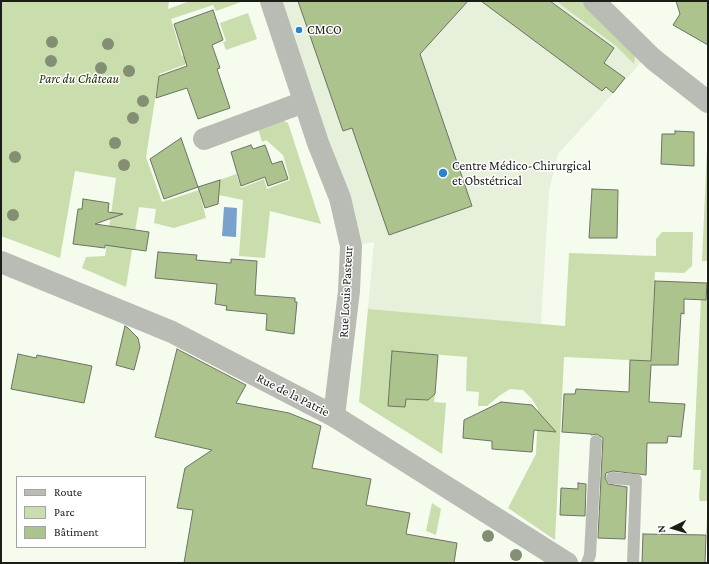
<!DOCTYPE html>
<html>
<head>
<meta charset="utf-8">
<style>
  body { margin:0 }
  #map { position:relative; width:709px; height:564px; overflow:hidden; background:#f5fbed; font-family:"Crimson Pro",serif }
  canvas { display:block }
  .frame { position:absolute; inset:0; border:2px solid #1a1d18; pointer-events:none }
  .legend { position:absolute; left:16px; top:476px; width:130px; height:72px; box-sizing:border-box; background:#fff; border:1px solid #a3a5a3; margin:0; padding:5px 7px; list-style:none; font-size:12px; color:#1a1d18 }
  .legend li { display:flex; align-items:center; gap:8px; height:20px }
  .legend b { width:20px; border:1px solid #a3a5a3 }
  .north { position:absolute; left:653px; top:508px; width:40px; height:40px; -webkit-text-stroke:3px #fff; paint-order:stroke; rotate:265deg; font-size:11px; font-weight:700; line-height:16px; text-align:center; color:#1a1d18 }
  .north::after { content:''; display:block; margin:auto; width:14px; height:18px; background:#1a1d18; clip-path:polygon(50% 0,100% 100%,50% 72%,0 100%) }
</style>
</head>
<body>
<div id="map">
<canvas width="709" height="564"></canvas>
<div class="frame"></div>
<ul class="legend">
<li><b style="height:5px;background:#b9bbb5"></b>Route</li>
<li><b style="height:11px;background:#c9deac"></b>Parc</li>
<li><b style="height:11px;background:#adc38e"></b>Bâtiment</li>
</ul>
<div class="north">N</div>
</div>
<script>
const g = document.querySelector('canvas').getContext('2d');
g.lineJoin = 'round';
function paint(path, color) {
  g.fillStyle = color;
  g.fill(path, 'evenodd');
}
function poly(rows) {
  const path = new Path2D();
  for (const r of rows) {
    path.moveTo(r[0], r[1]);
    for (let i = 2; i < r.length; i += 2) path.lineTo(r[i], r[i + 1]);
  }
  return path;
}
function stroke(path, color, width, dash) {
  g.strokeStyle = color;
  g.lineWidth = width;
  g.lineCap = dash ? 'butt' : 'round';
  g.setLineDash(dash || []);
  g.stroke(path);
}
function label(font, color, halo, rows, align = 'center') {
  g.font = font + ' "Crimson Pro",serif';
  g.lineWidth = 3;
  g.setLineDash([]);
  g.textBaseline = 'middle';
  g.strokeStyle = halo;
  g.fillStyle = color;
  for (const [text, x, y, turn = 0] of rows) {
    g.save();
    g.translate(x, y);
    g.rotate((+turn || 0) * Math.PI / 180);
    g.textAlign = isNaN(turn) ? turn : align;
    if (halo) g.strokeText(text, 0, 0);
    g.fillText(text, 0, 0);
    g.restore();
  }
}
const built = poly([
  [273,1,587,1,647,56,558,154,549,191,541,324,368,309,374,242,354,246]
]);
const green = poly([
  [1,1,169,1,168,9,190,1,244,1,216,11,213,5,171,19,182,56,203,49,206,57,159,74,146,157,162,202,199,190,206,218,174,228,154,223,156,209,139,207,126,287,82,268,86,257,105,256,116,178,75,171,60,258,1,236],
  [556,1,587,1,635,55,634,64,616,46],
  [248,13,257,39,226,50,223,42,226,41,220,23],
  [276,117,288,123,321,224,270,211,265,258,239,256,243,200,219,195,220,180,236,174,241,188,264,179,267,189,290,180,283,155,266,140,262,142,257,125],
  [708,128,708,261,702,261],
  [662,232,693,232,692,266,684,273,655,272,651,361,564,357,555,540,508,508,536,454,538,409,532,399,523,390,510,389,499,396,487,406,478,406,479,392,466,391,467,357,392,351,391,407,405,407,406,399,428,400,435,394,434,402,446,403,442,454,359,402,368,309,565,326,569,253,656,256,656,239],
  [707,287,708,287,708,535,706,534,708,501,700,501,699,498,701,470,693,470,701,299,706,299],
  [432,503,441,509,436,535,426,531]
]);
const water = poly([
  [224,207,237,208,236,237,222,236]
]);
const building = poly([
  [298,1,468,1,420,54,472,206,389,235,352,128,343,131,298,1],
  [481,1,550,1,614,48,604,63,625,78,613,93,606,87,602,91,481,1],
  [676,1,708,1,708,45,673,25,680,14,676,1],
  [213,10,223,40,212,45,220,68,217,69,230,108,198,119,187,88,156,98,159,76,187,66,174,24,213,10],
  [675,131,694,132,694,166,661,164,662,134,675,134,675,131],
  [181,138,198,187,164,199,150,159,181,138],
  [251,145,253,149,265,145,272,164,282,161,288,179,268,186,265,177,241,186,231,152,251,145],
  [220,180,218,204,205,208,198,187,220,180],
  [592,189,618,190,617,238,589,238,592,189],
  [83,199,109,203,108,212,123,214,95,224,149,232,146,251,105,245,105,248,73,244,78,209,82,209,83,199],
  [158,252,197,255,196,260,231,263,231,259,257,261,255,295,295,298,295,302,297,302,294,334,266,330,267,314,226,310,227,306,215,304,217,284,155,278,158,252],
  [655,281,707,283,706,300,684,299,684,314,681,313,678,365,651,365,649,402,685,404,681,437,668,436,667,443,647,443,646,475,613,471,606,473,605,478,608,484,627,487,625,539,598,538,603,438,597,434,591,435,591,434,562,432,564,394,575,394,576,389,629,392,630,360,651,361,655,281],
  [125,326,128,328,138,338,140,347,134,370,116,365,125,326],
  [177,349,246,385,236,403,289,413,321,426,312,468,371,479,366,505,410,513,406,534,457,543,454,563,184,563,193,510,177,508,185,468,212,450,155,437,177,349],
  [392,351,438,355,435,394,428,400,406,399,405,407,388,406,392,351],
  [18,354,36,358,37,355,92,366,84,403,11,389,18,354],
  [501,402,532,405,556,432,534,430,532,452,492,449,492,441,463,438,464,420,501,402],
  [578,483,586,484,585,516,560,515,561,488,578,489,578,483],
  [643,534,706,535,705,563,642,563,643,534]
]);
const service = poly([
  [612,478,636,480,633,563],
  [587,563,590,555,596,441]
]);
const minor = poly([
  [594,1,653,59,708,102],
  [204,139,304,102],
  [334,416,567,563]
]);
const tertiary = poly([
  [1,262,172,332,334,416,349,291,351,246,340,198,318,143,271,1]
]);
const trees = [
  [52,42],
  [108,44],
  [51,61],
  [101,68],
  [129,71],
  [143,101],
  [133,118],
  [115,143],
  [15,157],
  [124,165],
  [13,215],
  [488,536],
  [516,555]
];
const markers = [
  [299,30,4,"#2b83d0"],
  [443,173,5,"#2b83d0"]
];
const poiNames = [
  ["CMCO",307,30],
  ["Centre Médico-Chirurgical",452,166],
  ["et Obstétrical",452,181]
];
const parkNames = [
  ["Parc du Château",79,79]
];
const streetNames = [
  ["Rue Louis Pasteur",346,292,-87],
  ["Rue de la Patrie",293,395,27]
];
paint(built, '#e7f0db');
paint(green, '#c9deac');
paint(water, '#78a1cb');
paint(building, '#adc38e');
stroke(building, '#6c7265', 1);
stroke(service, '#b9bbb5', 12);
stroke(minor, '#b9bbb5', 22);
stroke(tertiary, '#b9bbb5', 22);
g.fillStyle = '#848e72';
for (const [x, y] of trees) {
  g.beginPath();
  g.arc(x, y, 6, 0, 2 * Math.PI);
  g.fill();
}
for (const [x, y, r, color] of markers) {
  const dot = new Path2D();
  dot.arc(x, y, r, 0, 2 * Math.PI);
  g.fillStyle = color;
  g.fill(dot);
  stroke(dot, '#fff', 1.5);
}
label('13px', '#1a1d18', '#fff', poiNames, 'left');
label('italic 13px', '#27340d', '#fff', parkNames);
label('13px', '#1a1d18', '#fff', streetNames);
</script>
</body>
</html>
